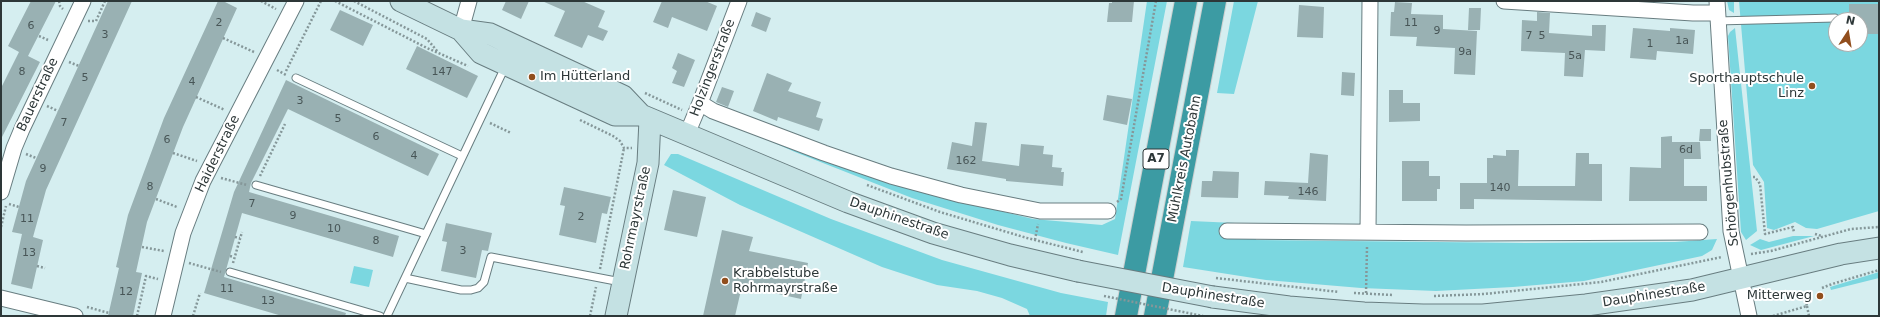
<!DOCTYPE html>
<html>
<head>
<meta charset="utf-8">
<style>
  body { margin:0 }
  #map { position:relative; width:1880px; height:317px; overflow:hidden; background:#d5eef0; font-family:"DejaVu Sans",sans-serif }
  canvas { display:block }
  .frame { position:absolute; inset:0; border:2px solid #2d3738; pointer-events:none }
  .north { position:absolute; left:1828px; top:12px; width:40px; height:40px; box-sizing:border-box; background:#fff; border:1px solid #abafaf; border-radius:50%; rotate:12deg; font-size:11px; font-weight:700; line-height:16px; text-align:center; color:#2d3738 }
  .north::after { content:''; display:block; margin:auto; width:14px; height:18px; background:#914e1d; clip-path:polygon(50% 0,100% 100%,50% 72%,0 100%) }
</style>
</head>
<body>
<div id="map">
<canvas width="1880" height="317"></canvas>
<div class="frame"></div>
<div class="north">N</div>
</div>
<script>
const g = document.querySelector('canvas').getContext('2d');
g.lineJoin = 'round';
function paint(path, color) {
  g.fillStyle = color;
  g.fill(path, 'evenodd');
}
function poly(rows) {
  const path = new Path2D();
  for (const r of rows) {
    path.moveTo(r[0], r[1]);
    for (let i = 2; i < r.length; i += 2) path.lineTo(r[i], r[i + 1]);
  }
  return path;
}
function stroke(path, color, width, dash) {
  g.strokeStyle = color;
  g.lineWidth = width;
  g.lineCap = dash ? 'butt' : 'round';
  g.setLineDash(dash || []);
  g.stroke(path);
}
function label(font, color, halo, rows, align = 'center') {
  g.font = font + ' "DejaVu Sans",sans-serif';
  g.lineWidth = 4;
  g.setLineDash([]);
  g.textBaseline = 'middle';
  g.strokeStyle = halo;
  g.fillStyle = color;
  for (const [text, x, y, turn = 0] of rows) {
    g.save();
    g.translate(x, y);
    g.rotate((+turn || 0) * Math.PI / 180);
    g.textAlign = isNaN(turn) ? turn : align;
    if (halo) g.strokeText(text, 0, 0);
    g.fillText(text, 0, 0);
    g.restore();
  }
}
const green = poly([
  [1147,1,1167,1,1118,255,1066,243,998,225,912,198,795,152,710,115,964,202,1033,219,1102,225,1115,219],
  [1234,1,1258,1,1234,94,1217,93],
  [1727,1,1734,1,1734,13,1729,10],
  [1739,1,1879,1,1879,211,1817,229,1806,228,1795,222,1774,230,1767,228,1764,182,1753,165],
  [1836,20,1860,20,1860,44,1836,44],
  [1735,28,1757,231,1746,240,1741,232,1728,36,1730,32],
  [671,154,678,154,831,219,942,260,1061,293,1108,302,1106,316,1030,316,1027,309,1002,298,977,291,937,285,882,267,740,205,664,165],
  [1191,221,1257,224,1256,240,1526,243,1675,242,1717,239,1712,250,1702,256,1584,281,1513,287,1436,291,1361,288,1266,280,1183,267],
  [1793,236,1814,236,1761,250,1750,245,1760,239,1769,242],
  [354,266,373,270,369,287,350,283],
  [1879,272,1879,278,1831,290,1830,287]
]);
const building = poly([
  [31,1,56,1,28,56,40,62,1,139,1,88,19,52,8,46],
  [108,1,132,1,46,190,33,237,43,240,32,289,11,284,22,234,12,232,26,181],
  [218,1,223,1,237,8,183,127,147,222,136,272,142,273,133,316,108,316,119,268,116,267,128,215,164,118],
  [506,1,529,1,521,19,502,10],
  [542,1,582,1,605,11,598,27,608,31,603,41,588,35,582,48,554,36,565,11],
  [662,1,705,1,717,6,707,31,672,17,668,28,653,22],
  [1112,1,1134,1,1132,22,1107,22,1109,3,1112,3],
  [1395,2,1412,3,1411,14,1443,15,1443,29,1477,31,1475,75,1454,74,1455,48,1416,46,1417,37,1390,36,1391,12,1394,12],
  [1849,4,1879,4,1879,34,1860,34,1860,20,1849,20],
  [1299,5,1324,7,1323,38,1297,37],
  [1469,8,1481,8,1480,30,1468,30],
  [340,10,373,25,363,46,330,30],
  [756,12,771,18,766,32,751,26],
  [1537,12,1550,13,1549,33,1592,36,1592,25,1606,25,1605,51,1585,50,1583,77,1564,76,1565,53,1521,51,1522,20,1537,21],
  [1633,28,1670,31,1670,28,1695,30,1693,54,1657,51,1656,60,1630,58],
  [417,46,478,76,467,98,406,69],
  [678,53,695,60,684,87,672,83,677,71,672,68],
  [1342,72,1355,73,1354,96,1341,95],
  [767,73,792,83,788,91,821,102,816,117,823,119,819,131,778,117,777,121,753,111],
  [286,80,439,154,428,176,288,109,251,183,249,192,399,236,393,257,242,213,224,277,346,313,345,316,282,316,204,293,234,192],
  [722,87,734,91,728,107,716,102],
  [1389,90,1403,90,1403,103,1420,103,1420,121,1389,122],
  [1107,95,1132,99,1127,125,1103,120],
  [975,122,987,123,982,161,1019,166,1021,144,1044,146,1043,154,1053,155,1052,167,1062,168,1061,172,1064,172,1063,186,1006,181,1006,179,947,169,952,142,972,146],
  [1700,129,1711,129,1711,141,1699,141],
  [1672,136,1672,142,1700,142,1701,159,1684,159,1684,186,1707,186,1707,201,1629,201,1630,167,1661,168,1661,137],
  [1506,150,1519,150,1518,186,1575,186,1576,153,1589,153,1589,164,1602,164,1602,201,1474,199,1474,209,1460,209,1460,183,1487,183,1487,158,1493,158,1493,155,1506,156],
  [1310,153,1328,155,1326,201,1288,199,1289,196,1264,195,1265,181,1308,183],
  [1402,161,1429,161,1429,176,1440,176,1440,189,1437,189,1437,201,1402,201],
  [1213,171,1239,172,1238,198,1201,197,1202,181,1212,181],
  [564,187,611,197,607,214,602,213,596,243,559,235,565,206,560,205],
  [673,190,706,197,697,237,664,230],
  [446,223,492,233,488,251,482,250,476,278,441,271,447,242,442,241],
  [722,230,753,237,749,251,808,263,801,299,742,286,735,316,703,316]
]);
const path = poly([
  [59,1,60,6,63,9],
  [261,1,276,9],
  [335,1,427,48,468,66],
  [354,1,427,39,438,52],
  [88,21,96,21,105,1],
  [39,36,48,40],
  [223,38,254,52],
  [69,62,79,66],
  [277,70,286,75],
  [286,71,321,1],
  [645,93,682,110],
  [196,97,225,110],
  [47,106,58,111],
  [580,120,613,136,620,141,624,148,632,148],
  [490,123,511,133],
  [173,153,197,161],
  [26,154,36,158],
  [260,176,285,124],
  [1753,177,1755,177,1760,184,1765,234,1793,227,1794,233],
  [221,178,247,185],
  [867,185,940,212,1027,238,1083,252],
  [156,199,177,207],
  [1117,202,1121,199,1156,1],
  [9,204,19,207],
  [1,227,6,206],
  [1815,234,1822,236],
  [235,237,240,238],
  [1035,240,1038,224],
  [142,247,164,251],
  [1751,254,1771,251,1851,229,1879,227],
  [230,256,234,257],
  [189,263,221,272],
  [233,263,242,232],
  [37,266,45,268],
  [600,269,624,148],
  [1216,278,1339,292],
  [1822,288,1832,284,1879,270],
  [1354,293,1393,295],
  [1366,293,1367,247],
  [1434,296,1484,294,1601,282,1722,257],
  [1807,306,1809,316],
  [87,307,109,313],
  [137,316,146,276,158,279],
  [193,316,200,293],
  [590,316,596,287],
  [1773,316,1807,306,1804,293]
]);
const lane = poly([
  [1717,21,1835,18],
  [296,78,462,156],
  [256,185,426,234],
  [230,272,380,316],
  [405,278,461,290,471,290,478,288,484,282,491,257,621,282],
  [387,316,505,67]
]);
const street = poly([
  [1504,1,1693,13,1717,13],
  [1717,1,1731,231,1749,316],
  [461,30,469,1],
  [700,103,713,111,824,153,891,176,961,195,1040,211,1108,211],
  [687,134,700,103,739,1],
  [1,192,14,148,22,129,83,1],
  [1227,231,1466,233,1700,232],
  [1368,232,1370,1],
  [1,298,75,316],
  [163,316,183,233,203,181,296,1]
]);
const secondary = poly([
  [401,1,461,30,490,34,623,96,641,115],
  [461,30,481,53,615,115,641,115,848,202,933,233,1010,255,1078,271],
  [1213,297,1289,307,1364,313,1423,315,1483,315,1586,305,1692,290,1841,254,1879,248],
  [616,316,648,163,650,119]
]);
const highway = poly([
  [1126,316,1186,1],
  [1155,316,1215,1]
]);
const pathBridge = poly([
  [1104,296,1203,316]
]);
const secondaryBridge = poly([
  [1078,271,1213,297]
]);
const markers = [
  [532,77,4,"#914e1d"],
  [1812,86,4,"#914e1d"],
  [725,281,4,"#914e1d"],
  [1820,296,4,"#914e1d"]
];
const numberNames = [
  ["2",219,23],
  ["11",1411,23],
  ["6",31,26],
  ["9",1437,31],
  ["3",105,35],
  ["7",1529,36],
  ["5",1542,36],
  ["1a",1682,41],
  ["1",1650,44],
  ["9a",1465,52],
  ["5a",1575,56],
  ["8",22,72],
  ["147",442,72],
  ["5",85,78],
  ["4",192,82],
  ["3",300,101],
  ["5",338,119],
  ["7",64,123],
  ["6",376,137],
  ["6",167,140],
  ["6d",1686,150],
  ["4",414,156],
  ["162",966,161],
  ["9",43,169],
  ["8",150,187],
  ["140",1500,188],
  ["146",1308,192],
  ["7",252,204],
  ["9",293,216],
  ["2",581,217],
  ["11",27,219],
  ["10",334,229],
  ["8",376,241],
  ["3",463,251],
  ["13",29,253],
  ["11",227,289],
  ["12",126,292],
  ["13",268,301]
];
const shields = [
  [1156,159,26]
];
const shieldNames = [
  ["A7",1156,159]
];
const streetNames = [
  ["Holzingerstraße",713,68,-69],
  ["Bauerstraße",38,95,-65],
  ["Haiderstraße",218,154,-64],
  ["Mühlkreis Autobahn",1185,159,-79],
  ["Schörgenhubstraße",1729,183,-95],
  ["Rohrmayrstraße",636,218,-78],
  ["Dauphinestraße",899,219,19],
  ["Dauphinestraße",1654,295,-9],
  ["Dauphinestraße",1213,296,9]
];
const poiNames = [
  ["Im Hütterland",540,77],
  ["Sporthauptschule",1804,79,"right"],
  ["Linz",1804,94,"right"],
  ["Krabbelstube",733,274],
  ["Rohrmayrstraße",733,289],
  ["Mitterweg",1812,296,"right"]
];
paint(green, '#7bd7e0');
paint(building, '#99b1b3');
stroke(lane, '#687d80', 9);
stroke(street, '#687d80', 17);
stroke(secondary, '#687d80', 23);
stroke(highway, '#cdcfcf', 24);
stroke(path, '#859799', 2.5, [2, 2]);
stroke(lane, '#fff', 7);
stroke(street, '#fff', 15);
stroke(secondary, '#c4e1e3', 21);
stroke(highway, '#3c9ba3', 22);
stroke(secondaryBridge, '#687d80', 23, []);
stroke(pathBridge, '#859799', 2.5, [2, 2]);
stroke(secondaryBridge, '#c4e1e3', 21);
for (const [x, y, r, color] of markers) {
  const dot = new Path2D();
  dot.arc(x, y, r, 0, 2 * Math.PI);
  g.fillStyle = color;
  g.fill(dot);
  stroke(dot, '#fff', 1.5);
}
label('11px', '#485657', null, numberNames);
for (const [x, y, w] of shields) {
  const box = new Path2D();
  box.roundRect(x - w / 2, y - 10, w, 20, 3);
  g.fillStyle = '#fff';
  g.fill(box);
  stroke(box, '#2d3738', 1);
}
label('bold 12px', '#2d3738', null, shieldNames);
label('13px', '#2d3738', '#fff', streetNames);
label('13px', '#2d3738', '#fff', poiNames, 'left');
</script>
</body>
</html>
